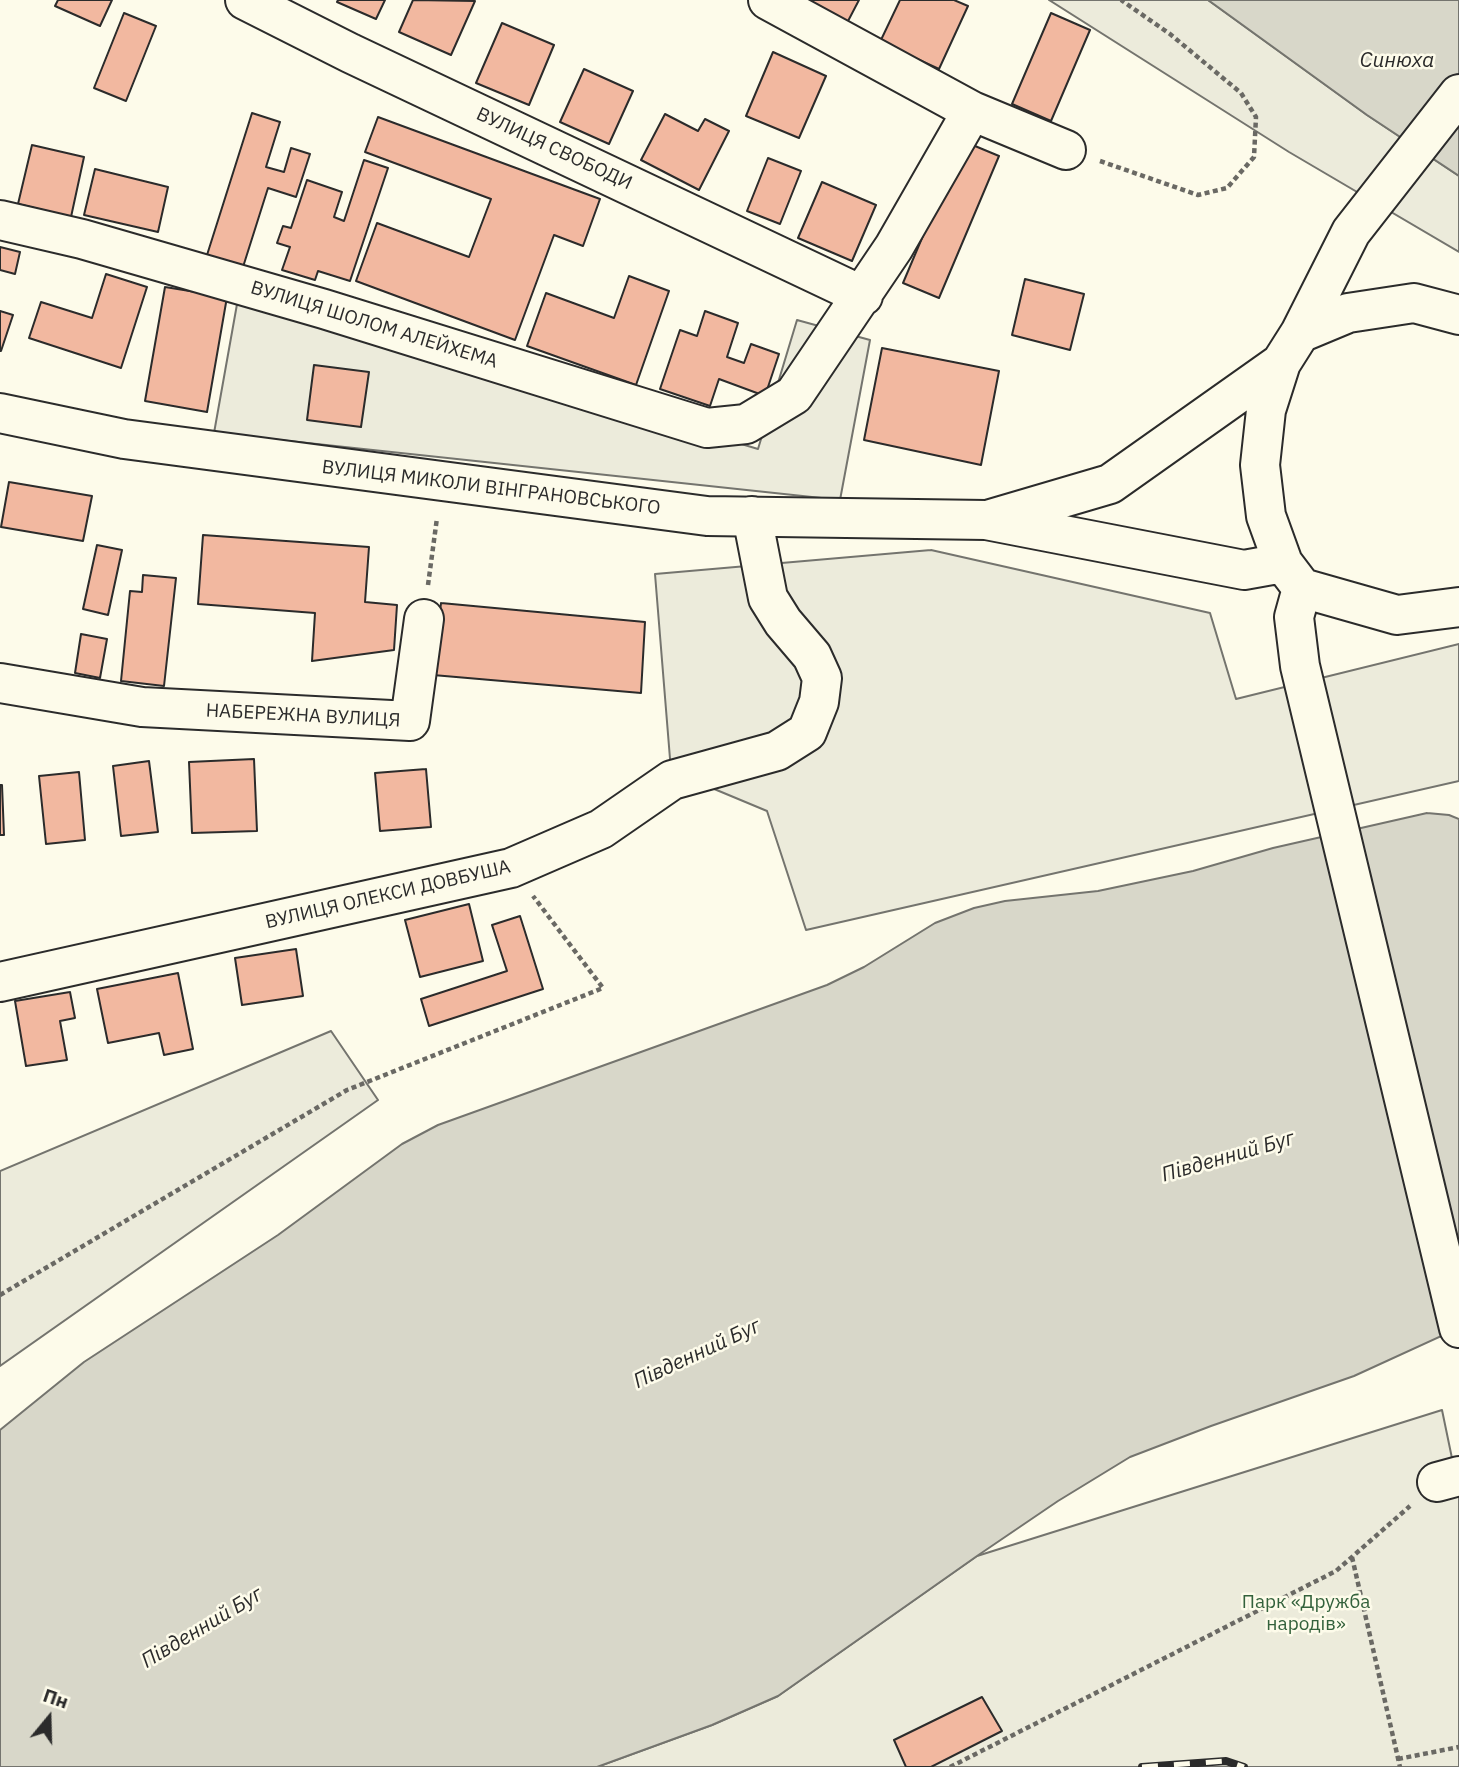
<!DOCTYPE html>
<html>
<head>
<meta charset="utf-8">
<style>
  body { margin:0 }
  #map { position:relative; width:1459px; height:1767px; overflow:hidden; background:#fdfbea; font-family:"IBM Plex Sans",sans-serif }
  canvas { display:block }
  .north { position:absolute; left:14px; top:1683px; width:70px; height:70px; -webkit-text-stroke:5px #fdfbea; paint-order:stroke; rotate:19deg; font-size:19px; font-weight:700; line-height:28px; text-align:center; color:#2b2b2b }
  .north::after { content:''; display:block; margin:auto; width:24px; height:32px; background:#2b2b2b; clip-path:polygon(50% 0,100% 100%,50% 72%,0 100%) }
</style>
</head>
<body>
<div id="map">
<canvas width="1459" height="1767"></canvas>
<div class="north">Пн</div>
</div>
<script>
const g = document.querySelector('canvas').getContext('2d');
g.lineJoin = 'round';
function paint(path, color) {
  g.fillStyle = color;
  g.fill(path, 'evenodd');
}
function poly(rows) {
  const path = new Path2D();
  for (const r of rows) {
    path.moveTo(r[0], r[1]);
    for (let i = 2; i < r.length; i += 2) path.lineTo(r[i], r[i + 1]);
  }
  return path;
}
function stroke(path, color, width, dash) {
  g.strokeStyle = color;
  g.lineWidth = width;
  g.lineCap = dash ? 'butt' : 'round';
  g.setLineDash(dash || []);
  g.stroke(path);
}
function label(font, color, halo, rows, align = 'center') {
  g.font = font + ' "IBM Plex Sans",sans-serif';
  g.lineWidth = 5;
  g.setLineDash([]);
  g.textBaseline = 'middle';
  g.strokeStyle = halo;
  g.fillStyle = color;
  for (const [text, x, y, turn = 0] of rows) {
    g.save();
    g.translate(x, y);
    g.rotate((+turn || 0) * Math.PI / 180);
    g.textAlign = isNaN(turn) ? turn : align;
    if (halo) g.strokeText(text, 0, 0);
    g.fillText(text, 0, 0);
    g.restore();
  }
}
const green = poly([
  [1049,0,1208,0,1367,115,1459,176,1459,252,1289,152,1049,0],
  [239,293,758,449,797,320,870,340,840,500,214,433,239,293],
  [931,550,1210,613,1236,699,1459,644,1459,781,806,930,767,811,671,771,655,574,931,550],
  [331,1031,378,1100,0,1366,0,1171,331,1031],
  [1442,1410,1459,1492,1459,1767,597,1767,712,1725,778,1696,977,1556,1442,1410]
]);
const water = poly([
  [1208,0,1459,0,1459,176,1367,115,1208,0],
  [1427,813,1449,815,1459,819,1459,1328,1354,1376,1211,1426,1130,1457,1058,1501,977,1556,778,1696,712,1725,597,1767,0,1767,0,1430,84,1362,278,1235,402,1144,438,1125,827,985,864,967,935,923,974,908,1005,901,1098,891,1193,871,1273,848,1427,813]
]);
const building = poly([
  [58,0,112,0,100,26,55,6,58,0],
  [338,0,385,0,376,19,337,2,338,0],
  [413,0,475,1,451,55,399,32,413,0],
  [804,0,859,0,847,23,804,0],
  [900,0,954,0,968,6,939,69,880,42,900,0],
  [124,13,156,26,126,101,94,88,124,13],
  [1051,13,1090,30,1051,121,1012,104,1051,13],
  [502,23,554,45,529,105,476,83,502,23],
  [773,52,826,76,799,138,746,116,773,52],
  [584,69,633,91,609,144,560,122,584,69],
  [252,113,280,122,266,167,284,172,291,148,310,154,296,197,268,188,243,267,207,255,252,113],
  [665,114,698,131,705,119,729,131,699,190,641,160,665,114],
  [378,117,600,199,583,246,554,235,515,340,356,281,377,223,469,257,491,199,365,152,378,117],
  [963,141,999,156,939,298,903,283,963,141],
  [32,145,84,157,71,217,18,204,32,145],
  [768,158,801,171,780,224,747,211,768,158],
  [364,160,388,168,350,281,318,271,315,280,282,270,290,247,277,243,283,226,291,228,307,180,342,192,334,217,344,221,364,160],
  [95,169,168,187,158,232,84,215,95,169],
  [822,182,876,205,852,261,798,238,822,182],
  [0,247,20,252,15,274,0,270,0,247],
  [106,274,147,287,121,368,29,338,41,302,92,318,106,274],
  [629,276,669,291,636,385,527,346,546,293,614,318,629,276],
  [1025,279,1084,294,1070,350,1012,335,1025,279],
  [165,287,227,297,207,412,145,401,165,287],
  [0,311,13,315,1,351,0,351,0,311],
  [705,311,738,323,727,357,744,363,751,344,779,354,765,396,719,379,710,406,660,389,680,330,697,336,705,311],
  [882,348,999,371,981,465,864,440,882,348],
  [314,365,369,372,361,427,307,420,314,365],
  [9,482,92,496,83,541,1,527,9,482],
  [203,535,369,547,365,602,397,605,394,650,312,661,315,613,198,604,203,535],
  [97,545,122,550,108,615,83,609,97,545],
  [143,575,176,578,164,686,121,681,130,591,142,592,143,575],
  [441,603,645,622,641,693,433,675,441,603],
  [81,634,107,639,100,678,75,673,81,634],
  [254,759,257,831,192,833,189,762,254,759],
  [149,761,158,832,121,836,113,766,149,761],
  [426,769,431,827,380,831,375,773,426,769],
  [79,772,85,840,46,844,39,776,79,772],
  [0,785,2,785,4,835,0,835,0,785],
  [469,904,483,961,420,977,405,920,469,904],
  [520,916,543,989,429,1026,421,999,507,971,492,925,520,916],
  [296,949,303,996,242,1005,235,958,296,949],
  [178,973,193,1049,164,1055,159,1033,108,1043,97,989,178,973],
  [70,992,75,1018,60,1021,67,1060,26,1066,15,1001,70,992],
  [982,1697,1002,1731,931,1767,906,1767,894,1740,982,1697]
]);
const path = poly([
  [1100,161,1198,195,1227,188,1254,157,1256,117,1241,93,1170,34,1121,0],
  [428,585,437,518],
  [0,1295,347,1090,603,988,533,896],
  [1352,1557,1400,1767],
  [1398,1759,1459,1747],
  [950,1767,1336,1571,1410,1506]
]);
const minor = poly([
  [245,0,350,53,863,296],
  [768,0,972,111,1066,150],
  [0,220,82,239,324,309,707,428,746,424,794,395,894,247,972,111],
  [0,683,142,707,410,721,424,619],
  [0,982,511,868,601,829,672,780,777,751,807,732,819,702,822,678,812,656,783,622,768,598,752,516],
  [1437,1482,1459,1476]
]);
const major = poly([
  [1459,315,1414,303,1348,313,1300,333,1281,363,1266,410,1260,465,1266,516,1283,563,1302,588,1397,615,1459,607],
  [1300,333,1351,232,1459,94],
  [0,413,124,439,707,516,986,520,1244,570,1283,563],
  [991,519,1110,484,1281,363],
  [1302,588,1294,617,1300,666,1459,1328]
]);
const rail = poly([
  [1142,1767,1226,1761,1244,1767]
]);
const streetNames = [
  ["ВУЛИЦЯ СВОБОДИ",554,149,25],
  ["ВУЛИЦЯ ШОЛОМ АЛЕЙХЕМА",374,325,17],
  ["ВУЛИЦЯ МИКОЛИ ВІНГРАНОВСЬКОГО",491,488,7],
  ["НАБЕРЕЖНА ВУЛИЦЯ",303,716,3],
  ["ВУЛИЦЯ ОЛЕКСИ ДОВБУША",388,895,-13]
];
const parkNames = [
  ["Парк «Дружба",1306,1603],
  ["народів»",1306,1625]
];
const waterNames = [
  ["Синюха",1397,61],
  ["Південний Буг",1228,1157,-16],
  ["Південний Буг",697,1354,-25],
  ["Південний Буг",202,1628,-31]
];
paint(green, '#ecebdb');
stroke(green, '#74746e', 2);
paint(water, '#d8d7c9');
stroke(water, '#74746e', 2);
paint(building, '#f2b8a0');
stroke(building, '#2b2b2b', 2);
stroke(minor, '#2b2b2b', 42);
stroke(major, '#2b2b2b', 42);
stroke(path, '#6a6964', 4.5, [5, 3.5]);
stroke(minor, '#fdfbea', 38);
stroke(major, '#fdfbea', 38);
stroke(rail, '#2b2b2b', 8);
stroke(rail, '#fdfbea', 5, [16]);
label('19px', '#2b2b2b', '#fdfbea', streetNames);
label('19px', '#34623c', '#fdfbea', parkNames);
label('italic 21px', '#2b2b2b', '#fdfbea', waterNames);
</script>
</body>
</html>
